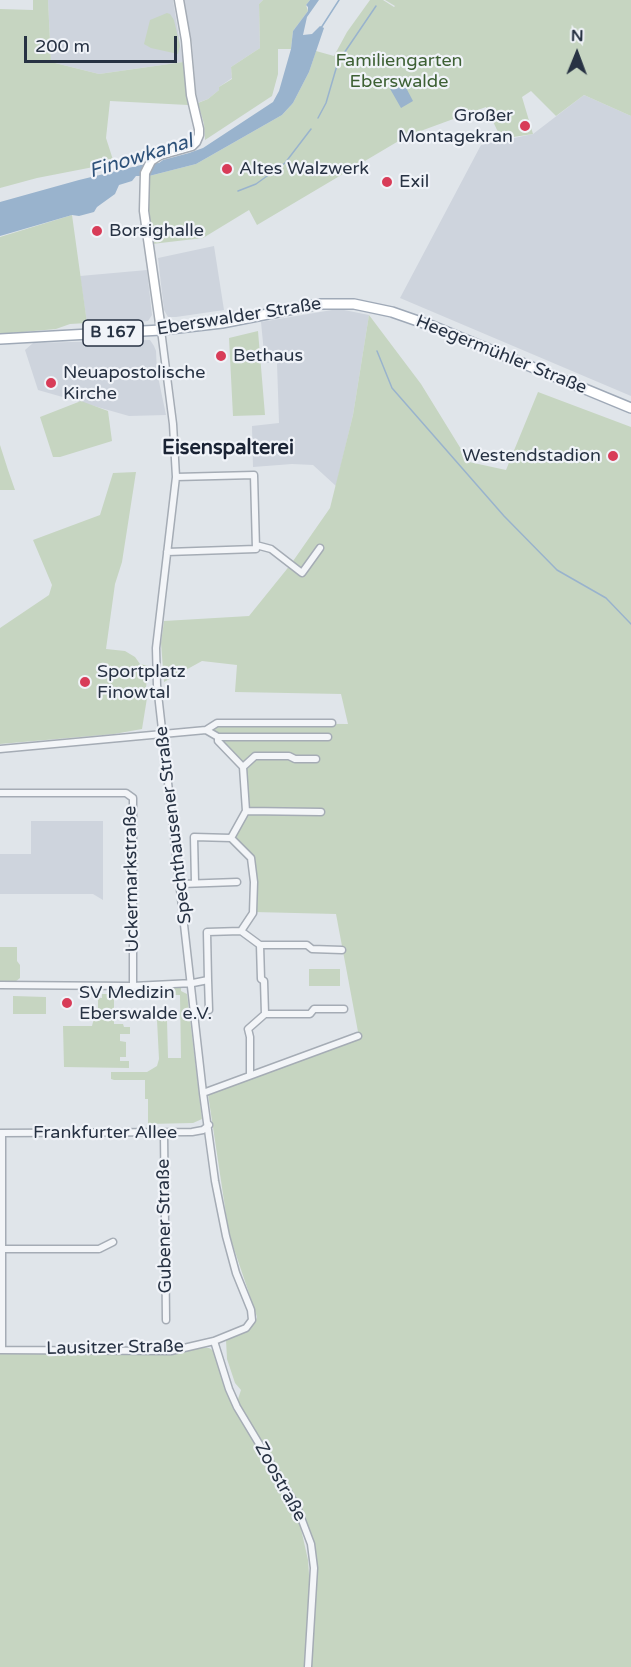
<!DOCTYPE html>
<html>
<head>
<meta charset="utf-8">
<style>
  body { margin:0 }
  #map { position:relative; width:631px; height:1667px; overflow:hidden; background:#e0e5ea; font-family:"Varela Round",sans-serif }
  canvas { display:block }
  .north { position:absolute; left:547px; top:24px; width:60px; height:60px; -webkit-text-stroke:4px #f0f3f8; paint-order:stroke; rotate:1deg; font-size:16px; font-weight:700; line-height:24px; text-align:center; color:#273243 }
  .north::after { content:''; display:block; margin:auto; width:21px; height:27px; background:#273243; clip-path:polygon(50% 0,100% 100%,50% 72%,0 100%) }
  .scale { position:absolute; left:24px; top:36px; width:153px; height:27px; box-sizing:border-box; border:3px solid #273243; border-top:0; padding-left:8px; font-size:18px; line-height:21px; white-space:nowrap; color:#273243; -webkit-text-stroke:4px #f0f3f8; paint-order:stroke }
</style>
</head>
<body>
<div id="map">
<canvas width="631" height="1667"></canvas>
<div class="north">N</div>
<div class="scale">200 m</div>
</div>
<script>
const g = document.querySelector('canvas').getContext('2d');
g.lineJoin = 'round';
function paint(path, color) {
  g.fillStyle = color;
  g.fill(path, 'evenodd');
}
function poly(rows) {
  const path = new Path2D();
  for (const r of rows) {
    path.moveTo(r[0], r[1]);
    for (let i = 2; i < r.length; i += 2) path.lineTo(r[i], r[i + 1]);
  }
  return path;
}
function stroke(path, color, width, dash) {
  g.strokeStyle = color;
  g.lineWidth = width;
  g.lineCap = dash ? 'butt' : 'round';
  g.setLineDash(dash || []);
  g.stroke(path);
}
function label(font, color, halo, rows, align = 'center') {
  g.font = font + ' "Varela Round",sans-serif';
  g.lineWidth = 4.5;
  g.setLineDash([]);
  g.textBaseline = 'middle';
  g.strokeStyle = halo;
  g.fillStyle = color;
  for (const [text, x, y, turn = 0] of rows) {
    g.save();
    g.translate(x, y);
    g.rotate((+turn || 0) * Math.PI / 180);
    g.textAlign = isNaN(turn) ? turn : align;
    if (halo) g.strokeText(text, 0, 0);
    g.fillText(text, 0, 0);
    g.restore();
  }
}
const built = poly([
  [48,0,173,0,183,62,99,74,51,62],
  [183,0,263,0,259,4,260,48,231,67,232,78,219,87,219,90,208,99,197,103,192,43],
  [584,95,631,116,631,396,400,298,481,145,533,134],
  [214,246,224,310,176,317,168,317,164,310,158,258],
  [147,270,152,315,148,321,109,326,87,323,80,276],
  [332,310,344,310,369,315,353,415,336,486,313,465,292,464,253,467,252,426,279,423,277,363,265,363,261,322],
  [150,340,154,346,156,351,157,372,166,415,129,416,38,390,25,350,33,343],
  [31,821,103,821,103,900,93,894,0,894,0,854,31,854]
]);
const green = poly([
  [33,0,48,0,51,62,99,74,183,62,188,105,110,101,106,138,114,163,37,178,0,188,0,9,33,10],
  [263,0,310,0,306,5,308,11,293,31,291,49,278,49,278,74,272,96,205,140,204,124,198,103,208,99,219,90,219,87,232,79,231,67,260,48,259,4],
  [370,0,383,0,394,7,395,6,385,0,631,0,631,116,584,95,556,116,531,91,522,97,533,134,507,138,498,132,486,107,407,136,257,225,249,210,203,238,152,244,147,188,149,176,196,164,282,115,293,103,309,72,316,51,334,56,347,32],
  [167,13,170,14,174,20,180,46,178,54,151,48,144,44,150,20],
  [72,215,87,323,70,324,56,329,0,334,0,237],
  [369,315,421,384,469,462,506,470,538,392,631,427,631,1667,312,1667,312,1541,237,1402,241,1390,235,1383,227,1359,226,1340,247,1330,255,1323,257,1317,229,1234,208,1094,359,1037,336,914,254,912,253,857,235,837,247,808,243,767,206,730,217,723,348,724,341,694,235,692,237,665,202,661,164,682,161,643,164,621,249,616,291,564,330,508,353,415],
  [258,331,265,415,233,416,229,338],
  [81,401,108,411,112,441,60,457,53,457,40,417],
  [0,445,8,470,15,490,0,490],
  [136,472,122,562,115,584,106,649,125,651,135,657,140,664,148,666,146,688,148,688,147,698,142,729,114,734,0,744,0,628,49,595,52,585,33,540,100,515,113,473],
  [0,947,17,947,17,961,20,965,20,978,15,982,0,982],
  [309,969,340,969,340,986,309,986],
  [181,985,181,991,187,994,202,1119,193,1123,148,1124,148,1099,145,1099,145,1080,114,1080,111,1079,111,1072,147,1072,157,1066,159,1059,157,1020,167,1020,168,1058,181,1058,180,995,169,995,168,989,147,990,147,986],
  [102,994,114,994,114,1024,123,1024,124,1027,130,1027,130,1034,120,1034,120,1041,126,1042,126,1057,120,1057,120,1061,129,1061,129,1068,64,1067,63,1026,92,1026,95,1014,98,1011,98,998,102,998],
  [13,996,46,997,46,1014,13,1014],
  [197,1347,209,1348,214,1351,232,1400,247,1430,299,1520,308,1560,310,1589,306,1667,0,1667,0,1350,171,1351]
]);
const water = poly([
  [310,0,319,0,307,17,303,35,312,34,320,26,324,28,309,72,293,103,282,115,196,164,149,176,136,176,132,181,119,185,115,194,97,207,94,212,79,216,72,215,0,236,0,202,79,180,145,164,159,163,163,160,189,153,203,148,273,102,279,91,291,49,293,31,308,11,308,7,306,5],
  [402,80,413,101,401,108,389,87]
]);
const stream = poly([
  [321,28,339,0],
  [318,118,326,103,338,62,376,6],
  [238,191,256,184,285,163,311,129],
  [377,351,392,388,504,516,557,570,606,598,631,624]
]);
const street = poly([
  [256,545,271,549,302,573,320,548],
  [167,552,256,549,254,475,176,477],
  [206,730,218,737,328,737],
  [218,737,218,741,243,767,246,811],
  [0,749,206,730,217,723,332,723],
  [243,767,255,756,289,756,295,759,316,759],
  [0,793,126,793,133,798,133,986],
  [231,838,251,858,254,882,253,913,241,931],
  [195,882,194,837,231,838,246,811,321,812],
  [181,884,237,882],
  [260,945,261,979,264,981,265,1014],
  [208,980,209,1010],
  [0,985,133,986,193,983,208,980,207,932,241,931,260,945,307,945,312,949,342,950],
  [250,1074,250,1037,248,1029,265,1014,310,1014,314,1009,344,1009],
  [203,1093,358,1036],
  [0,1133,192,1132,203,1130,209,1125],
  [2,1133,2,1350],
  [164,1133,166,1320],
  [2,1249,99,1249,113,1242],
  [214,1341,229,1389,237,1407,297,1507,311,1544,314,1568,308,1667],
  [0,1350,171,1351,214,1341,246,1328,252,1320,251,1310,236,1273,226,1236,215,1181,203,1093,157,685,156,648,176,477,173,424,161,330]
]);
const secondary = poly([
  [161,330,144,211,145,173,151,161,160,155,192,146,196,142,199,135,199,129,191,95,186,40,179,0]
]);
const primary = poly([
  [0,339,161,330,222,323,319,304,354,304,392,312,435,327,631,408]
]);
const markers = [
  [525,126,6,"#d83c58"],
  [227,169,6,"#d83c58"],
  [387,182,6,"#d83c58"],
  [97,231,6,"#d83c58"],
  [221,356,6,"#d83c58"],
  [51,383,6,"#d83c58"],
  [613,456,6,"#d83c58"],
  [85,682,6,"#d83c58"],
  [67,1003,6,"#d83c58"]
];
const shields = [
  [113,333,60]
];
const shieldNames = [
  ["B 167",113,333]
];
const parkNames = [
  ["Familiengarten",399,61],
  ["Eberswalde",399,82]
];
const poiNames = [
  ["Großer",513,116,"right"],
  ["Montagekran",513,137,"right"],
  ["Altes Walzwerk",239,169],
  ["Exil",399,182],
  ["Borsighalle",109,231],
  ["Bethaus",233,356],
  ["Neuapostolische",63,373],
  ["Kirche",63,394],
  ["Westendstadion",601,456,"right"],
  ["Sportplatz",97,672],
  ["Finowtal",97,693],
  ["SV Medizin",79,993],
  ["Eberswalde e.V.",79,1014]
];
const streetNames = [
  ["Eberswalder Straße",239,317,-9],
  ["Heegermühler Straße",501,355,22],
  ["Spechthausener Straße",174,825,-97],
  ["Uckermarkstraße",132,879,-91],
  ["Frankfurter Allee",105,1133],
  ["Gubener Straße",165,1226,-91],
  ["Lausitzer Straße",115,1348,-1],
  ["Zoostraße",280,1482,61]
];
const waterNames = [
  ["Finowkanal",141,157,-17]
];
const neighbourhoodNames = [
  ["Eisenspalterei",228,449]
];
paint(built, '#ced4dd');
paint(green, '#c6d5c1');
paint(water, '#99b3cd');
stroke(stream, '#99b3cd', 1.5);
stroke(street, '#a5acb5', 9);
stroke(secondary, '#a5acb5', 11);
stroke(primary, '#9fa9b7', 12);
stroke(street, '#f3f5f8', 6);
stroke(secondary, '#fff', 8);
stroke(primary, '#fff', 9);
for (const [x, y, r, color] of markers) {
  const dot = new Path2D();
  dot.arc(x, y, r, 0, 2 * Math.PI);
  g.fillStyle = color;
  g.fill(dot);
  stroke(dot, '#f0f3f8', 2);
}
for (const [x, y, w] of shields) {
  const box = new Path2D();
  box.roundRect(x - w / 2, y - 13, w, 26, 4.5);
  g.fillStyle = '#f0f3f8';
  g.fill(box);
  stroke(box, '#273243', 1.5);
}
label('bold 16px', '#273243', null, shieldNames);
label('18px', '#3d6034', '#f0f3f8', parkNames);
label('18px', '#273243', '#f0f3f8', poiNames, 'left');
label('18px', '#273243', '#f0f3f8', streetNames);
label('italic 20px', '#2e527a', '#f0f3f8', waterNames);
label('bold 20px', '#1a2334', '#f0f3f8', neighbourhoodNames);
</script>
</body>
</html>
